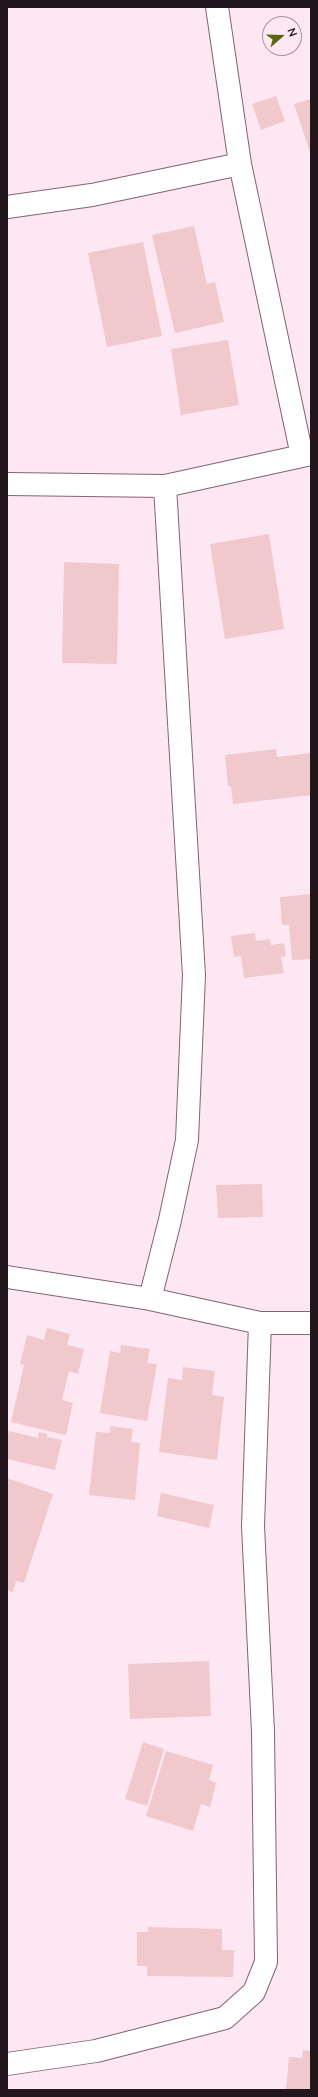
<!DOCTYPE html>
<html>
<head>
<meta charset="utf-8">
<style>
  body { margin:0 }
  #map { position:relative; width:318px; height:2097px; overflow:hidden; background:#fde7f2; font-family:Mulish,sans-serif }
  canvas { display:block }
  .frame { position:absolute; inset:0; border:8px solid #22151c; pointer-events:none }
  .north { position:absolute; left:262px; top:16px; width:40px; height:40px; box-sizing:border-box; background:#fde7f2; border:1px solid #a5939c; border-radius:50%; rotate:70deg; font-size:11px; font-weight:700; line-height:16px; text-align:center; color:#22151c }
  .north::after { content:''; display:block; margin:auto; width:14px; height:18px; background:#586710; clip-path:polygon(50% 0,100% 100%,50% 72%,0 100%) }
</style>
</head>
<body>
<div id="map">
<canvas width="318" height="2097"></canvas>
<div class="frame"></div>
<div class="north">N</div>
</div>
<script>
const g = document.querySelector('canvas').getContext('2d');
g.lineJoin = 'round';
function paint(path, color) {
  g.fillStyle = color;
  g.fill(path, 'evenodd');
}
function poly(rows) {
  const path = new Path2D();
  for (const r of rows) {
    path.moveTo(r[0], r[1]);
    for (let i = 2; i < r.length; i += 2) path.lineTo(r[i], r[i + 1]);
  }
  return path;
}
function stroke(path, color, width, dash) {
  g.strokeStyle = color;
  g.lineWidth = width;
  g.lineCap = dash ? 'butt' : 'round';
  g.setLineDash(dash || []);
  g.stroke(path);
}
const building = poly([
  [276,96,285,121,261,130,252,104],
  [311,99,311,152,310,152,294,104],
  [194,226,207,284,215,282,224,322,175,333,152,235],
  [143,242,162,336,107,347,88,253],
  [228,340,239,405,181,415,171,349],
  [269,534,284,629,225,639,210,544],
  [64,562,119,564,117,664,62,663],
  [276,749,277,757,311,753,311,795,233,804,231,786,228,786,225,755],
  [311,894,311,959,292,960,289,925,282,925,280,897],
  [255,933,256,941,270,939,271,945,284,943,286,956,281,957,284,973,244,978,241,956,234,957,231,936],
  [262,1184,263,1217,218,1218,216,1185],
  [47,1328,70,1334,67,1345,84,1349,78,1374,69,1371,62,1400,73,1403,66,1435,11,1422,24,1365,20,1364,27,1335,44,1340],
  [121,1345,150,1349,147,1363,157,1364,147,1421,100,1413,110,1351,120,1353],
  [183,1367,215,1371,212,1395,224,1397,217,1460,159,1452,168,1378,182,1380],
  [110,1426,133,1429,131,1442,140,1443,135,1500,89,1495,96,1432,110,1433],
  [9,1431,38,1438,39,1432,47,1434,47,1437,62,1440,55,1470,7,1459,7,1437],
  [7,1478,53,1494,24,1583,16,1581,13,1592,7,1590],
  [161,1493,214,1505,209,1528,157,1516],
  [209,1661,211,1716,130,1719,128,1664],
  [143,1742,164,1749,147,1806,125,1799],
  [166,1751,213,1765,209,1780,216,1783,210,1807,201,1804,193,1831,146,1816],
  [148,1927,222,1929,222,1950,234,1950,233,1977,147,1976,147,1966,137,1966,137,1932,148,1932],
  [303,2050,311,2051,311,2090,286,2090,289,2057,302,2058]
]);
const minor = poly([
  [217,7,240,164,302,456],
  [7,207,92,195,240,164],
  [7,484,165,486,311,454],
  [7,1277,150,1299,260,1323,311,1323],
  [150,1299,170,1220,187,1140,194,975,165,486],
  [7,2064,96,2051,225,2018,254,1992,266,1962,263,1732,253,1526,260,1323]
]);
paint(building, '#f1c8cb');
stroke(minor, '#836374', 24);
stroke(minor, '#fff', 22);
</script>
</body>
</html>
